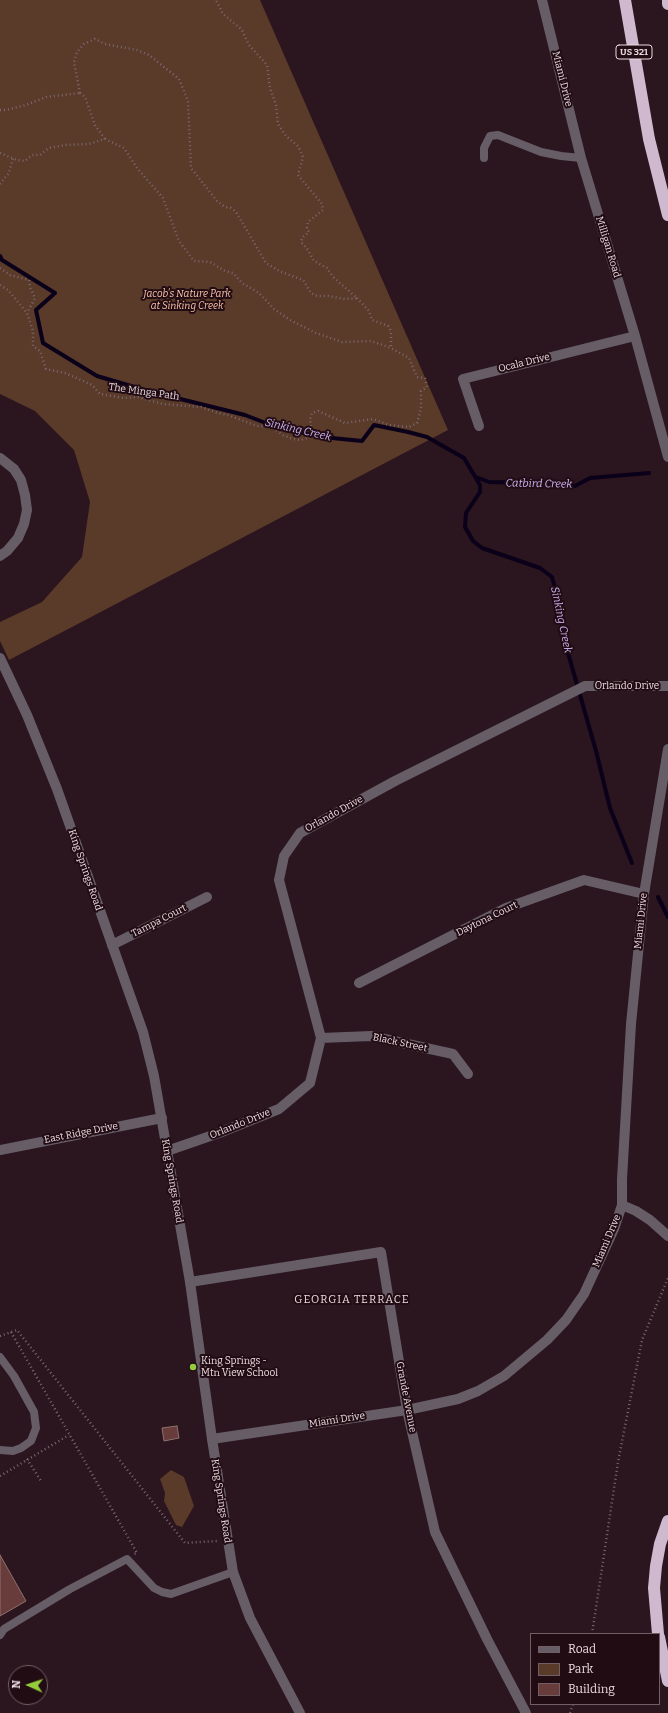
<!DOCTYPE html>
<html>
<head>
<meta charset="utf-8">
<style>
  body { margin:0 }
  #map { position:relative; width:668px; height:1713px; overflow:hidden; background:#2b151e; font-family:Bitter,serif }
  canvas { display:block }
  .legend { position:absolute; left:530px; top:1633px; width:130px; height:72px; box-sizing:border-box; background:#210c14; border:1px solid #725f66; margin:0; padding:5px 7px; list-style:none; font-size:12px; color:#ebdbe0 }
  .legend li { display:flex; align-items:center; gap:8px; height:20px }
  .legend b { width:20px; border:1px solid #725f66 }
  .north { position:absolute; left:8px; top:1665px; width:40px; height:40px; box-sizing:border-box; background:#210c14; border:1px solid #725f66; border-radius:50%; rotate:273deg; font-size:11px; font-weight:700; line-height:16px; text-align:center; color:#ebdbe0 }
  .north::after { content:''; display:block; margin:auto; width:14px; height:18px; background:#95cc3b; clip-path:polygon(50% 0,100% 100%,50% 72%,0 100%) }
</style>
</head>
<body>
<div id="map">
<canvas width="668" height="1713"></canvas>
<ul class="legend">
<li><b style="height:5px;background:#665d66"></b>Road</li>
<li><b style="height:11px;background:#5a3a29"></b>Park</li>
<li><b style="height:11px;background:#673c3b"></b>Building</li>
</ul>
<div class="north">N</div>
</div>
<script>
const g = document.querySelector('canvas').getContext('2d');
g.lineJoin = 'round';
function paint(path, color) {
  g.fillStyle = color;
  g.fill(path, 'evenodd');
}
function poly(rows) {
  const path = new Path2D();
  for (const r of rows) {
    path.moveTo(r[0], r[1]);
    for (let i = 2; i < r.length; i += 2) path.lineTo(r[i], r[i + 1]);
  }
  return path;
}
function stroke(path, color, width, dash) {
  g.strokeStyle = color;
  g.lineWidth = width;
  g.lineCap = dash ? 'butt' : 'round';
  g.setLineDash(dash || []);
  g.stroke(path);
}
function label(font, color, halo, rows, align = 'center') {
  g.font = font + ' Bitter,serif';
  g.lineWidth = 4;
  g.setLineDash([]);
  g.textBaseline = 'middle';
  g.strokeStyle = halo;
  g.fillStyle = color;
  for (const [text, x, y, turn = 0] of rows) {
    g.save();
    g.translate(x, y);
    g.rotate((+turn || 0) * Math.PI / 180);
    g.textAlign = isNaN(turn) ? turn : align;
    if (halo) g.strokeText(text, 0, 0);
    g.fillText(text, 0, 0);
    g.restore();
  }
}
const green = poly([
  [0,0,260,0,448,430,9,660,0,641,0,622,42,602,82,557,90,502,74,450,35,411,0,394],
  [171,1470,184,1477,194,1506,182,1527,176,1525,164,1501,165,1493,160,1479]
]);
const stream = poly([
  [0,256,2,260,55,293,36,310,43,343,97,376,148,391,245,415,276,427,322,437,362,441,374,425,408,432,427,437,464,458,480,485,480,492,466,513,465,527,473,541,482,548,540,568,552,577,559,602,566,646,596,751,610,808,632,863],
  [476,477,489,482,542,483,575,486,590,478,649,473],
  [658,897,668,917]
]);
const building = poly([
  [177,1426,179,1438,164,1441,162,1428,177,1426],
  [0,1555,26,1601,0,1616,0,1555]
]);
const path = poly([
  [80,93,74,62,77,52,84,44,95,39,105,44,137,50,149,55,179,79,188,101,191,168,217,201,225,207,231,208,236,212,266,263,281,272,303,280,311,293,317,296,328,296,345,299,357,298,333,277,327,268,314,261,308,250,301,242,302,238,309,232,307,228,308,222,323,210,322,204,298,175,303,157,298,146,286,136,278,124,276,105,270,88,267,65,249,45,242,30,223,14,216,0],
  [80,93,85,97,95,125,105,139],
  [0,110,6,110,26,105,46,97,80,93],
  [0,153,17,160,25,161,32,155,40,155,49,148,65,145,89,144,105,139,124,148,137,168,163,198,179,241,194,261,210,262,225,271,233,273,242,283,259,293,274,309,290,320,316,333,342,342,371,341,391,348,409,358,417,377,425,378,427,387,421,391,421,409,417,423,409,427,389,425,373,419,345,423,318,411,312,413,310,419,312,435,310,437,301,440,293,439,283,435,272,427,257,426,228,415,218,413,201,407,163,404,138,397,124,398,100,394,92,385,65,373,46,369,40,351,33,346,33,331,27,313,8,290,0,285],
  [0,184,9,173,13,158],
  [0,268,10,275,29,280,30,287,35,298,27,313],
  [357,298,369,311,372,320,388,326,391,331,391,348],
  [11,1332,137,1553,134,1554],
  [0,1336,17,1330,185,1543,218,1541],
  [27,1459,41,1481],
  [0,1476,69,1435],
  [592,1634,618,1462,642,1340,668,1278],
  [570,1713,573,1704]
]);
const service = poly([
  [484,158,484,148,490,136,498,135,541,152,561,156,581,158],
  [0,1357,14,1376,34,1412,36,1428,31,1441,21,1448,13,1451,0,1450],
  [0,1635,4,1629,70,1589,127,1559,154,1588,162,1592,171,1594,233,1572]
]);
const minor = poly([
  [542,0,581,158,635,336,668,457],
  [479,426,463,379,635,336],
  [0,458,14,469,21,480,25,495,27,510,24,524,18,538,7,551,0,556],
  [112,945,207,897],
  [359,983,506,908,584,880,644,894],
  [321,1038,371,1036,453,1054,468,1074],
  [0,1150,162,1118],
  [167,1151,219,1133,279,1109,310,1083,321,1038,279,880,284,856,300,833,395,781,585,686,668,686],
  [622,1205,636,1211,650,1220,668,1236],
  [190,1282,381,1252,407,1410,435,1532,487,1639,526,1713],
  [212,1439,407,1410,458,1399,478,1391,504,1376,547,1340,566,1320,584,1294,614,1229,622,1205,622,1179,631,1024,644,894,668,749]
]);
const tertiary = poly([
  [0,658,27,715,57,789,143,1032,154,1076,190,1282,212,1439,233,1572,250,1618,300,1713]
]);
const motorway = poly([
  [625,0,649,139,668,215],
  [668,0,668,4],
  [658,1634,654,1588,656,1566,660,1544,668,1521],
  [659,1637,668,1681]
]);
const markers = [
  [193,1367,4,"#95cc3b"]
];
const shields = [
  [634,52,36]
];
const shieldNames = [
  ["US 321",634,52]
];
const streetNames = [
  ["Miami Drive",562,79,76],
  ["Milligan Road",608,247,73],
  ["Ocala Drive",524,363,-14],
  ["The Minga Path",144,392,8],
  ["Orlando Drive",627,686],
  ["Orlando Drive",334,814,-29],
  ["King Springs Road",85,870,71],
  ["Daytona Court",487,919,-26],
  ["Tampa Court",159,921,-27],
  ["Miami Drive",641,921,-84],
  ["Black Street",400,1043,12],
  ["Orlando Drive",240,1124,-22],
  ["East Ridge Drive",81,1133,-11],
  ["King Springs Road",172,1181,80],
  ["Miami Drive",607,1241,-67],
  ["Grande Avenue",406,1397,79],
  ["Miami Drive",337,1420,-9],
  ["King Springs Road",221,1501,81]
];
const parkNames = [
  ["Jacob's Nature Park",187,294],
  ["at Sinking Creek",187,306]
];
const poiNames = [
  ["King Springs -",201,1361],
  ["Mtn View School",201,1373]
];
const waterNames = [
  ["Sinking Creek",298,430,13],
  ["Catbird Creek",539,484,1],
  ["Sinking Creek",561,620,78]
];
const neighbourhoodNames = [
  ["GEORGIA TERRACE",352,1300]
];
paint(green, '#5a3a29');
stroke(stream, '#0b001a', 4);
paint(building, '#673c3b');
stroke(building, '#8f716f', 1);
stroke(path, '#7b686f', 2.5, [1, 3]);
stroke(service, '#665d66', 8);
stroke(minor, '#665d66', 10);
stroke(tertiary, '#665d66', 10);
stroke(motorway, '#cfb9ce', 12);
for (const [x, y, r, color] of markers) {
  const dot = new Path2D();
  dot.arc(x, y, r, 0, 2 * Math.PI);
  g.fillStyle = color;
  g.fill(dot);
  stroke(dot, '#210c14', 1.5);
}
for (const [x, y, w] of shields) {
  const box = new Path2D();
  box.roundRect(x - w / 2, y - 7, w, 14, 3);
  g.fillStyle = '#210c14';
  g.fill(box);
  stroke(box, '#ebdbe0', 1);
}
label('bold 9px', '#ebdbe0', null, shieldNames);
label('10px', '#ebdbe0', '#210c14', streetNames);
label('italic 10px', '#fcc5a9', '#210c14', parkNames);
label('10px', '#ebdbe0', '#210c14', poiNames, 'left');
label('italic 11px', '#ccb4f4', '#210c14', waterNames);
g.letterSpacing = '1px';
label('11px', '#ebdbe0', '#210c14', neighbourhoodNames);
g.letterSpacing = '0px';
</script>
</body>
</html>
